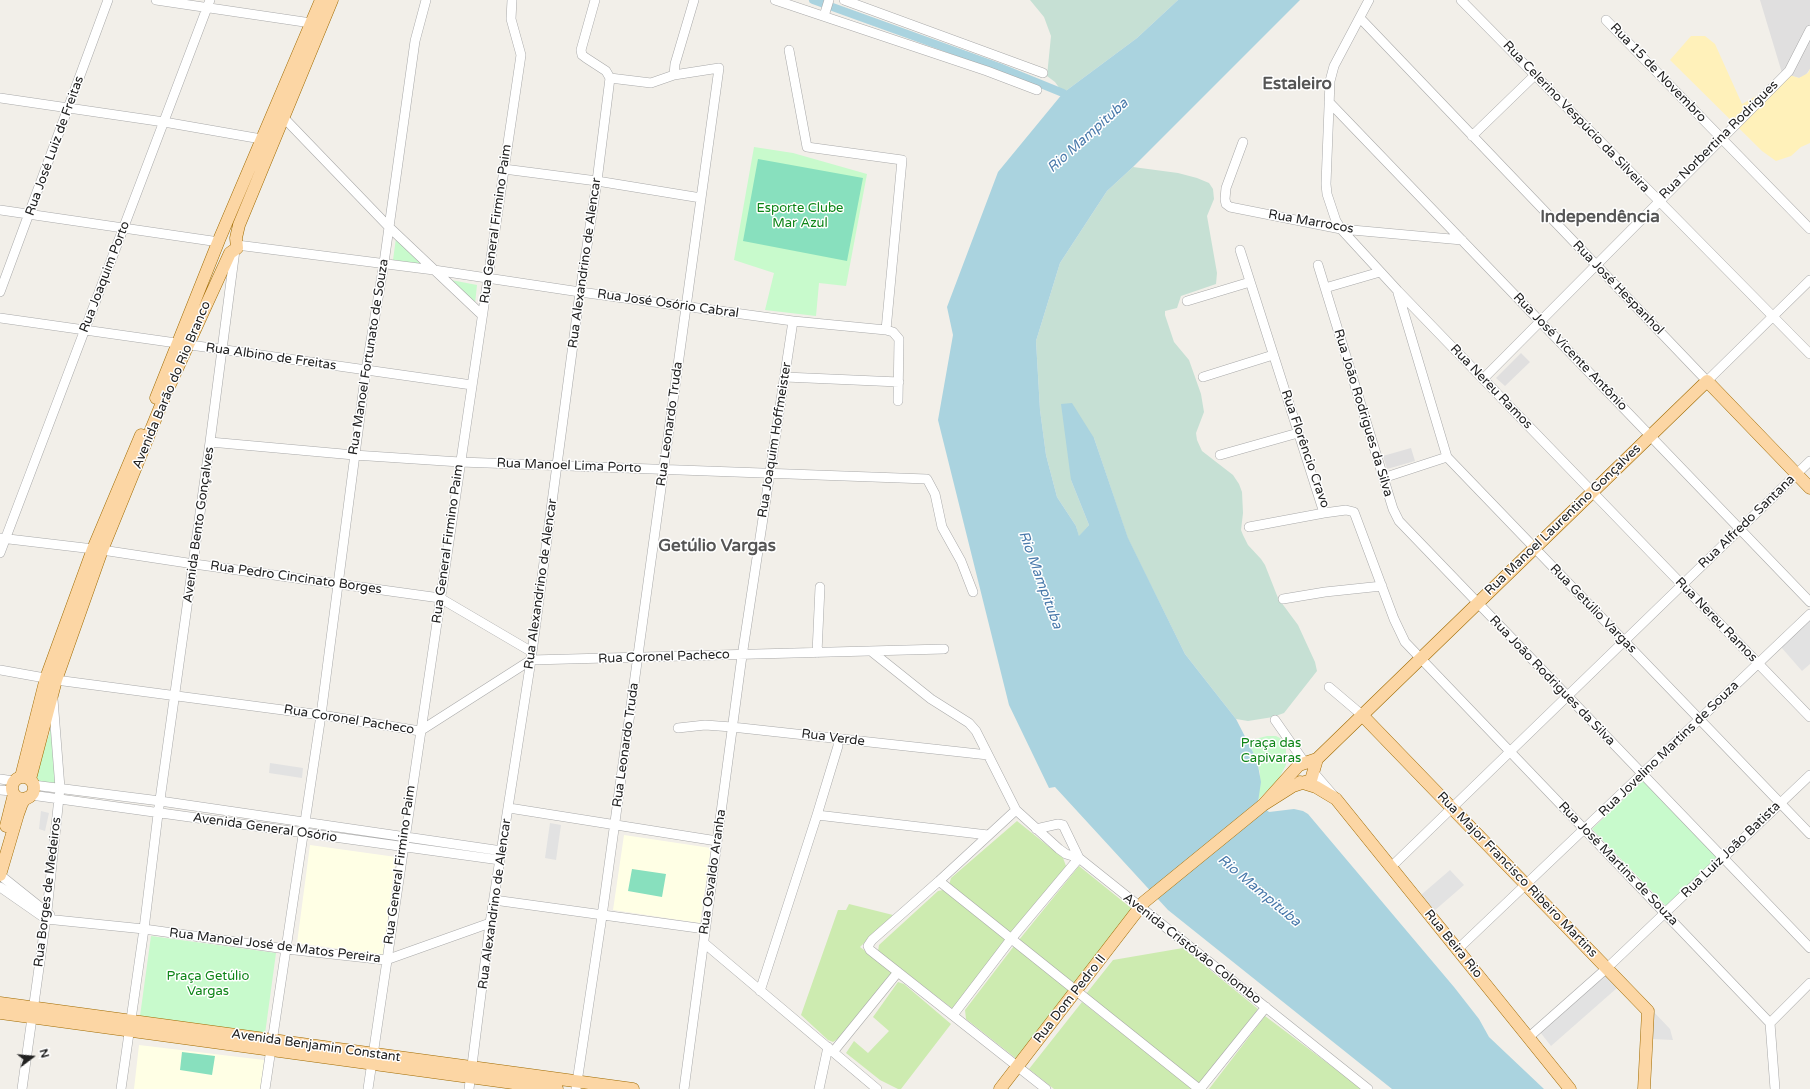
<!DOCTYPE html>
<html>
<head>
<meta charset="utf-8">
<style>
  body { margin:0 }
  #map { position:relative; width:1810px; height:1089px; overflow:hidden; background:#f2efe9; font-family:"Varela Round",sans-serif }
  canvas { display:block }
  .north { position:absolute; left:12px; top:1037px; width:40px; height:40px; -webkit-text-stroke:3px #fff; paint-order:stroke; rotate:74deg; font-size:11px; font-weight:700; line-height:16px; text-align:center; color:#222 }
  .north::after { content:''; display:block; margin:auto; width:14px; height:18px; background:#222; clip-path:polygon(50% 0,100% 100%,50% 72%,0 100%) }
</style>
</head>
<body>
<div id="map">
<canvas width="1810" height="1089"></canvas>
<div class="north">N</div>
</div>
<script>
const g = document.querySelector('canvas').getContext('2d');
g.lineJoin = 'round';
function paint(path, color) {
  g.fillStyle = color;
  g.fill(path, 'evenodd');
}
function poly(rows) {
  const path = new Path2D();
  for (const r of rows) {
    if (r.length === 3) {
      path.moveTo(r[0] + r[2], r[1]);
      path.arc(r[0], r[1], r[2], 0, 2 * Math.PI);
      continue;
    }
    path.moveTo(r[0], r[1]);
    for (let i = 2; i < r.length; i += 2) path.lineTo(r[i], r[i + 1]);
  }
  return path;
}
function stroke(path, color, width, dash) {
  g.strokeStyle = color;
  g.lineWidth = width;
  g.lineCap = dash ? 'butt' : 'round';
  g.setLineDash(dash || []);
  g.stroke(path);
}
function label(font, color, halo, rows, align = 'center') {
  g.font = font + ' "Varela Round",sans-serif';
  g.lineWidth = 3;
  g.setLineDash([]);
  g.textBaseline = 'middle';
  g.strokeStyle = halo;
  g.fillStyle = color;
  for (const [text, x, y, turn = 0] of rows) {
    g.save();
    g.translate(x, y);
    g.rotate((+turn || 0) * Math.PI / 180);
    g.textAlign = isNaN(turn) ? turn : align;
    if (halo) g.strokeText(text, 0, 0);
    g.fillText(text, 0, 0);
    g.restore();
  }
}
const residential = poly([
  [1760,0,1810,0,1810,69,1805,76,1799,78,1782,73],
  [1521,353,1530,362,1505,386,1496,378],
  [1411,448,1415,461,1387,469,1383,456]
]);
const education = poly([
  [624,835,711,848,700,923,613,910],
  [310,845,396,857,383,955,297,943],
  [139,1045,264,1060,261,1089,134,1089]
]);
const grass = poly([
  [1017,821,1063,858,1066,866,1013,935,949,885,951,878],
  [1079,866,1136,912,1075,986,1019,940],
  [943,890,1007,941,953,1009,878,951,879,945,938,891],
  [849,904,893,915,860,947,892,971,893,978,839,1038,833,1042,828,1040,801,1015,838,910,846,910],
  [1014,946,1072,991,1018,1060,966,1019,965,1010],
  [1183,948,1258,1009,1200,1084,1086,994,1113,960],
  [898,982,904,984,951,1024,901,1089,898,1089,880,1080,846,1053,854,1041,868,1053,889,1031,873,1017],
  [1082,1002,1193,1089,1054,1089,1029,1069],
  [1265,1016,1362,1089,1209,1089]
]);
const wetland = poly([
  [1030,0,1178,0,1137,38,1063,93,1055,82,1047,76,1051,36,1044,17],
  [1133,167,1178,173,1197,178,1209,183,1213,189,1214,199,1207,216,1217,273,1216,284,1181,296,1177,308,1165,311,1165,315,1174,342,1189,360,1201,394,1204,412,1196,433,1197,440,1202,451,1233,475,1239,484,1242,492,1243,513,1241,530,1243,535,1248,545,1261,559,1265,565,1278,598,1298,625,1315,662,1317,671,1284,713,1273,717,1248,721,1236,719,1185,654,1128,539,1094,438,1071,480,1089,525,1079,537,1076,526,1057,497,1046,455,1040,410,1036,341,1060,263,1107,191]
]);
const sand = poly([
  [1691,36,1705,36,1715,44,1742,104,1760,94,1782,73,1799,78,1808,73,1810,69,1810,143,1801,147,1791,156,1776,161,1762,151,1670,60]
]);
const park = poly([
  [754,147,793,153,867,174,846,286,819,283,816,316,765,310,774,273,734,260],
  [396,238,422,264,393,260],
  [451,280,477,285,475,304],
  [52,726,56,783,38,782,35,776],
  [1267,736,1276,736,1282,739,1286,749,1286,765,1278,780,1258,800,1260,773,1257,760,1247,741],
  [1645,779,1720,858,1668,908,1592,829],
  [151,936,276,953,265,1034,140,1016]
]);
const pitch = poly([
  [758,159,863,178,847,261,743,241],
  [632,869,666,874,662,897,628,891],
  [182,1052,215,1056,212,1075,180,1070]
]);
const parking = poly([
  [1810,618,1810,664,1802,671,1781,647],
  [270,763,303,768,302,778,269,773],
  [41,811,49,813,45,831,39,829],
  [550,823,561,825,556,860,545,858],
  [1450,870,1464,885,1434,911,1421,895],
  [1605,975,1617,988,1551,1046,1540,1032],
  [1652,1010,1670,1029,1673,1040,1652,1039]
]);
const water = poly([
  [1178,0,1300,0,1133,167,1107,191,1060,263,1036,341,1040,410,1046,455,1057,497,1076,526,1079,536,1089,525,1071,480,1061,404,1072,403,1094,438,1128,538,1185,654,1236,719,1257,760,1261,782,1258,802,1269,812,1294,809,1303,811,1308,814,1454,987,1479,1019,1489,1037,1544,1089,1392,1089,1168,910,1055,787,1049,788,1009,705,938,420,953,335,947,307,998,172,1063,93,1137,38]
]);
const canal = poly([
  [813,0,999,67,1063,93]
]);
const minor = poly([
  [156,0,311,23],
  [775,0,987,71,1037,90],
  [844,0,1043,73],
  [1369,0,1334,66,1330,81,1326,184,1327,194,1336,221,1341,229,1398,291,1810,717],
  [1461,0,1810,354],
  [824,16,829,0],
  [1360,18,1707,381,1810,280],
  [1606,20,1810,229],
  [789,50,807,147,902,160,886,330,893,332,899,339,898,401],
  [674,75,675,64,694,0],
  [0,98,164,122,267,140],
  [1329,102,1810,602],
  [284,118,389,227,482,315],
  [1472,136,1535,75],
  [1243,142,1226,188,1225,199,1226,204,1230,207,1341,229,1462,240],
  [504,169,597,181,701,198],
  [0,210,219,242],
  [237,245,434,270,580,292,793,321,886,330],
  [1240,250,1324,513,1346,510,1354,512,1394,619,1405,642,1770,1023,1775,1089],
  [1318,265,1393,509,1399,521,1810,948],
  [1325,288,1380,272],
  [0,292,108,0],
  [1398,293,1447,457,1810,834],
  [1187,301,1250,282],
  [0,318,472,385],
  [785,377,899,382],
  [1203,377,1273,355],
  [1483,379,1789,71,1810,30],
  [210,442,354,455,460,462,927,479,935,494,942,527,961,561,973,592],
  [1220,455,1298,433],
  [1383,478,1447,457],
  [1249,527,1324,513],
  [0,538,102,550,194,564,440,598,532,652],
  [0,553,210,0],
  [1283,599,1325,592,1382,586],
  [871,651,931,699,969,723,976,731,1016,810,1059,849,1066,854,1079,858,1089,866,1368,1089],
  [817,653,820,587],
  [0,670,56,680,321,715,420,731,531,660,944,649],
  [1329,687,1362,715],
  [1275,720,1305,763],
  [678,728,705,725,732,727,988,755],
  [1314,773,1333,795],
  [0,779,14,781],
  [33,785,160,801,502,851],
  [0,790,12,791],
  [31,795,500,860],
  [509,808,717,841],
  [1016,810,939,881,872,940,868,946,870,950,1046,1089],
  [817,815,988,835],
  [1036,829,1058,824,1063,825,1079,858],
  [1391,867,1810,461],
  [0,875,50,915],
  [939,881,1199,1089],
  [0,887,46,919,144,929,286,949,386,960,490,923],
  [494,900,705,929],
  [704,943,877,1089],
  [1458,949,1810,614],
  [760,991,817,815,838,746,838,739],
  [953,1015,1011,939,1079,858],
  [1770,1023,1810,983],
  [1529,1037,1607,968,1810,775],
  [833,1052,898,972],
  [22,1089,47,911,60,788,53,699],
  [121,1089,144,929,158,814,210,442,235,250],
  [265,1089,321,715,366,370,384,263,415,41,426,0],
  [368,1089,521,55,511,19,512,0],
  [469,1089,490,923,531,660,580,292,597,181,610,78],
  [576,1089,602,916,719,68,674,75,651,83,610,78,606,71,586,58,582,55,581,50,595,0],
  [684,1089,741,663,793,321],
  [819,1089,828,1047],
  [1200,1089,1266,1007]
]);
const major = poly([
  [156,398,219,240,321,0],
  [1362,715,1648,1011,1644,1089],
  [21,777,46,678,93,549,141,435],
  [23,788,11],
  [30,779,56,680,102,550,166,393,230,253,237,248,236,238,239,225,332,0],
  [1300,782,1316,787,1336,799,1570,1089],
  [1263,805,1299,765,1317,759,1707,381,1810,488],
  [6,826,14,794],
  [0,875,18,814,22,803,26,798],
  [0,1003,633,1089],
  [0,1013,557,1089],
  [1000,1089,1144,902,1263,805,1293,786,1311,780,1317,759]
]);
const streetNames = [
  ["Rua 15 de Novembro",1658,73,46],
  ["Rua Celerino Vespúcio da Silveira",1576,117,46],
  ["Rua Norbertina Rodrigues",1719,140,-45],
  ["Rua José Luiz de Freitas",55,146,-70],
  ["Rua Marrocos",1311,222,10],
  ["Rua General Firmino Paim",496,224,-82],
  ["Rua Alexandrino de Alencar",585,263,-82],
  ["Rua Joaquim Porto",105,277,-69],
  ["Rua José Hespanhol",1618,288,46],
  ["Rua José Osório Cabral",668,304,8],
  ["Rua José Vicente Antônio",1570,352,46],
  ["Rua Albino de Freitas",271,357,8],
  ["Rua Manoel Fortunato de Souza",369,357,-81],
  ["Avenida Barão do Rio Branco",172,385,-67],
  ["Rua Nereu Ramos",1491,387,46],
  ["Rua João Rodrigues da Silva",1363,413,73],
  ["Rua Leonardo Truda",670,424,-82],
  ["Rua Joaquim Hoffmeister",775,440,-81],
  ["Rua Florêncio Cravo",1305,449,71],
  ["Rua Manoel Lima Porto",569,466,2],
  ["Rua Manoel Laurentino Gonçalves",1563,520,-44],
  ["Rua Alfredo Santana",1747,522,-44],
  ["Avenida Bento Gonçalves",199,525,-82],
  ["Rua General Firmino Paim",448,544,-82],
  ["Rua Pedro Cincinato Borges",296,578,8],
  ["Rua Alexandrino de Alencar",541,584,-82],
  ["Rua Getúlio Vargas",1593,609,46],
  ["Rua Nereu Ramos",1716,620,46],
  ["Rua Coronel Pacheco",664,657,-2],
  ["Rua João Rodrigues da Silva",1552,681,46],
  ["Rua Coronel Pacheco",349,720,9],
  ["Rua Verde",833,738,7],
  ["Rua Leonardo Truda",626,745,-82],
  ["Rua Jovelino Martins de Souza",1669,749,-44],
  ["Avenida General Osório",265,828,8],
  ["Rua Luiz João Batista",1731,850,-44],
  ["Rua José Martins de Souza",1618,864,46],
  ["Rua General Firmino Paim",400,865,-82],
  ["Rua Osvaldo Aranha",713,872,-82],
  ["Rua Major Francisco Ribeiro Martins",1517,875,46],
  ["Rua Borges de Medeiros",48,892,-83],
  ["Rua Alexandrino de Alencar",495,904,-82],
  ["Rua Beira Rio",1453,944,51],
  ["Rua Manoel José de Matos Pereira",275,946,7],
  ["Avenida Cristóvão Colombo",1192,949,38],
  ["Rua Dom Pedro II",1070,999,-52],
  ["Avenida Benjamin Constant",316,1046,8]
];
const parkNames = [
  ["Esporte Clube",800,209],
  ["Mar Azul",800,224],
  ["Praça das",1271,744],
  ["Capivaras",1271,759],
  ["Praça Getúlio",208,977],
  ["Vargas",208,992]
];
const waterNames = [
  ["Rio Mampituba",1088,136,-42],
  ["Rio Mampituba",1040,580,70],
  ["Rio Mampituba",1259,891,40]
];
const districtNames = [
  ["Estaleiro",1297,85],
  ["Independência",1600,218],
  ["Getúlio Vargas",717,547]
];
paint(residential, '#e0dfdf');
paint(education, '#ffffe5');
paint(grass, '#cdebb0');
paint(wetland, '#c6e0d4');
paint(sand, '#fff1ba');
paint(park, '#c8facc');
paint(pitch, '#88e0be');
paint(parking, '#e2e2e2');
paint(water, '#aad3df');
stroke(canal, '#aad3df', 8);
stroke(minor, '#a9a9a9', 10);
stroke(major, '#a06b00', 13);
stroke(minor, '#fff', 9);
stroke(major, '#fcd6a4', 12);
label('13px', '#222', '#fff', streetNames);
label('13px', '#0c8416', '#fff', parkNames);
label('italic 14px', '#4a7aab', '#fff', waterNames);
label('bold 17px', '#555', '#fff', districtNames);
</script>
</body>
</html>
